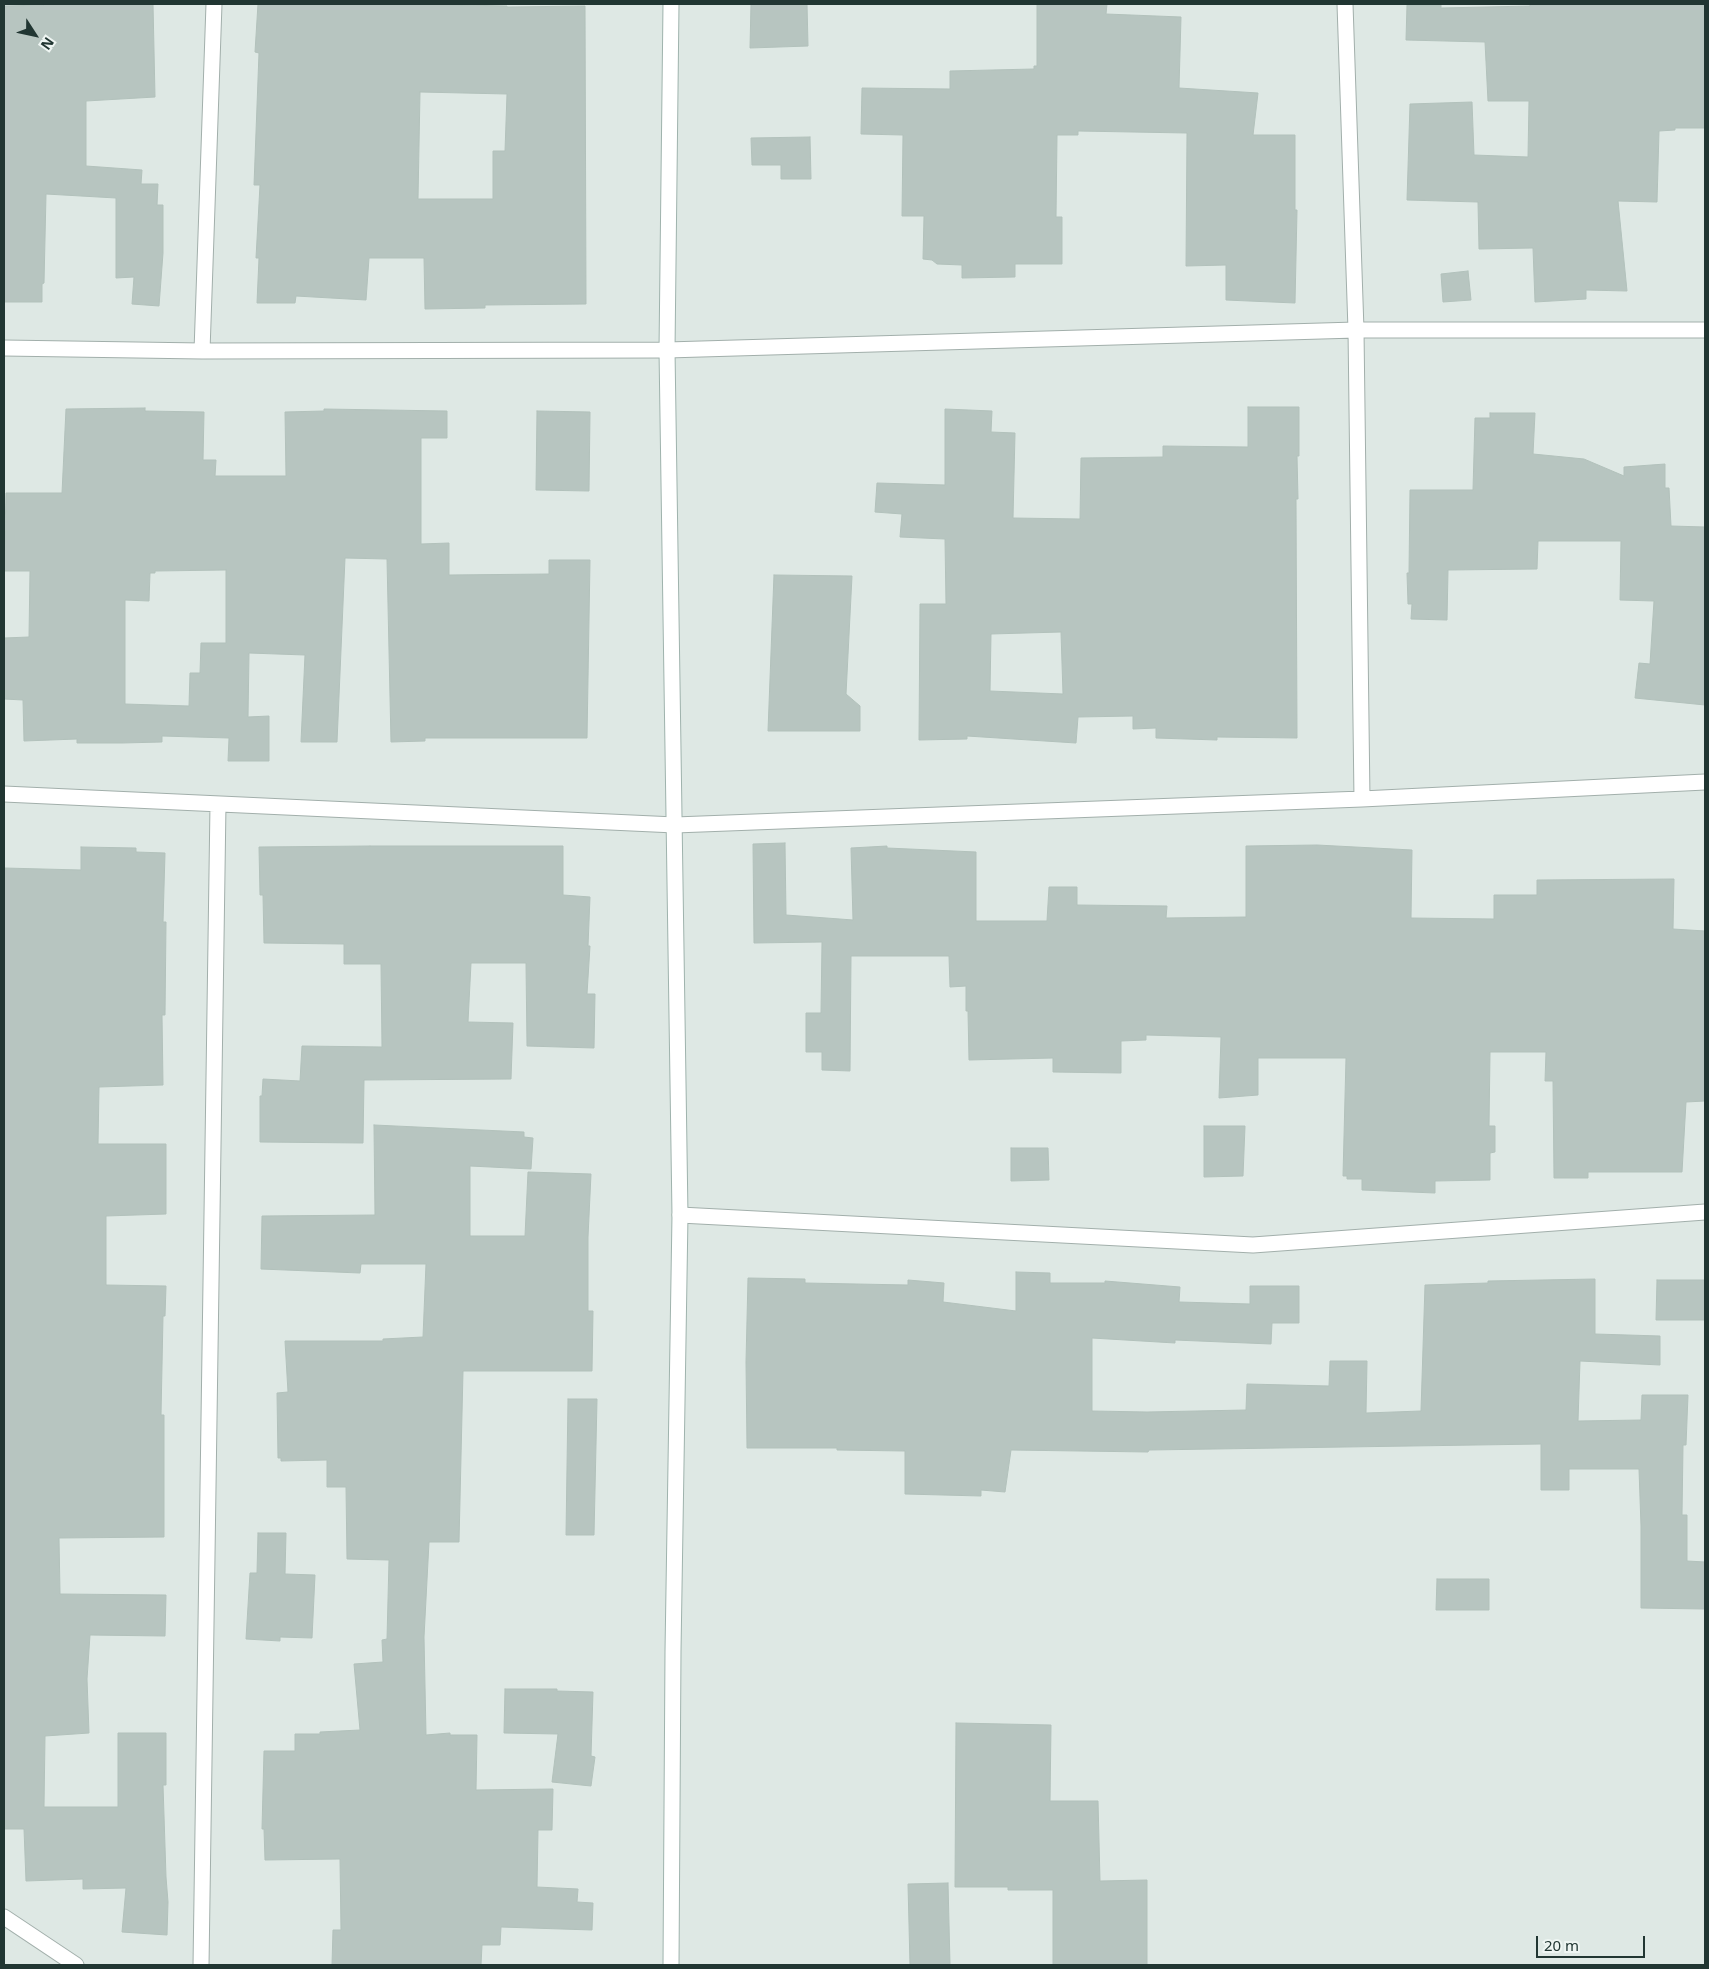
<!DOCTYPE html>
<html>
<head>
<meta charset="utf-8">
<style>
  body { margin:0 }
  #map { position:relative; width:1709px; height:1969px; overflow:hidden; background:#dee8e4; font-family:"Noto Sans",sans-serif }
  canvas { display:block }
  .frame { position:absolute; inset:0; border:5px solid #213632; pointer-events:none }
  .north { position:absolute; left:10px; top:10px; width:50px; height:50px; -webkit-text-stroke:4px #eef5f2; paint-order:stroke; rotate:125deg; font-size:14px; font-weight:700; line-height:20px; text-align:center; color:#213632 }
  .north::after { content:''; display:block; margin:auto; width:18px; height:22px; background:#213632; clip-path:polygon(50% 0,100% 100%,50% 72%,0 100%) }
  .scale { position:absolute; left:1536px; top:1936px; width:109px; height:22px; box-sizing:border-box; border:2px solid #213632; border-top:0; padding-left:6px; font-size:15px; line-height:18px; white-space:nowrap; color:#213632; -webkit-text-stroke:4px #eef5f2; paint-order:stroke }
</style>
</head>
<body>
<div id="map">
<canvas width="1709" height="1969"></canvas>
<div class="frame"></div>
<div class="north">N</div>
<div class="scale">20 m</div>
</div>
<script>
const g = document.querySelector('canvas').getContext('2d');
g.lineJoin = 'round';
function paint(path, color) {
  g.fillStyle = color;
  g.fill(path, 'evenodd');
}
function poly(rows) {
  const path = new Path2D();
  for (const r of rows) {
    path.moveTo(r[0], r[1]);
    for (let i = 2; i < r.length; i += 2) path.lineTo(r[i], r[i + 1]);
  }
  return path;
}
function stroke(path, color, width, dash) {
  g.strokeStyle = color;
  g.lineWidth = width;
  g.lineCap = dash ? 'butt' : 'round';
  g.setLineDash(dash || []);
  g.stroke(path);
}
const building = poly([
  [44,4,153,4,155,97,86,101,86,166,142,170,141,184,158,184,157,205,163,205,163,253,159,306,132,304,134,277,116,278,116,198,46,194,44,283,42,284,42,302,4,302,4,6,44,5,44,4],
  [258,4,418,4,507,6,507,7,585,6,586,304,485,305,485,308,425,309,424,258,369,258,366,300,296,296,295,303,257,303,259,258,256,258,260,185,254,185,259,53,255,52,258,4],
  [420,92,507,94,505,151,493,151,493,199,418,199,420,92],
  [751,4,807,4,808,46,750,48,751,4],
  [1037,4,1107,4,1106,14,1181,17,1179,88,1258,93,1253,135,1295,135,1295,210,1297,210,1295,303,1226,300,1226,265,1186,266,1187,133,1078,131,1078,135,1057,135,1056,217,1062,217,1062,264,1015,264,1015,277,962,278,962,265,937,264,932,260,923,259,924,216,902,216,903,135,861,134,862,88,950,89,950,71,1034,69,1034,66,1037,66,1037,4],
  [1530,4,1705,4,1705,128,1675,128,1675,130,1659,131,1657,202,1618,201,1627,291,1586,290,1586,299,1535,302,1533,248,1479,249,1478,202,1407,200,1410,104,1472,102,1474,155,1528,157,1529,101,1488,101,1485,42,1406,40,1407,5,1441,5,1441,8,1530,6,1530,4],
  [810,137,811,179,781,179,781,165,752,165,751,138,810,137],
  [1468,271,1471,300,1443,302,1441,274,1468,271],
  [1248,407,1299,407,1299,456,1297,456,1298,499,1296,499,1297,738,1217,737,1217,740,1156,738,1156,728,1133,729,1133,716,1078,717,1076,743,967,736,967,739,919,740,920,604,946,604,945,539,900,537,902,514,875,512,877,483,945,485,945,409,992,411,991,432,1015,433,1013,518,1080,519,1081,458,1163,457,1163,446,1248,447,1248,407],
  [1061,632,1063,694,990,691,991,634,1061,632],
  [145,408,145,411,204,412,203,460,216,460,215,476,286,476,285,412,324,411,324,409,447,411,447,438,421,438,421,544,449,543,449,575,549,574,549,560,590,560,587,738,425,738,425,741,391,742,387,559,345,558,337,742,301,742,305,655,249,653,248,717,269,716,269,761,228,761,229,738,162,736,162,742,122,743,77,743,77,739,24,741,23,700,4,699,4,638,29,637,30,571,4,571,6,493,62,493,66,409,145,408],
  [226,570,226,643,201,643,200,673,190,673,189,706,125,704,125,600,149,601,150,573,155,573,155,571,226,570],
  [537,411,590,412,589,491,536,490,537,411],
  [1490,413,1535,413,1533,454,1584,459,1624,476,1624,467,1665,464,1665,488,1669,488,1671,526,1705,527,1705,705,1635,698,1639,663,1650,664,1654,601,1620,600,1621,541,1538,541,1537,569,1448,570,1447,620,1411,619,1412,604,1408,604,1407,573,1409,573,1410,490,1473,490,1475,418,1490,418,1490,413],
  [774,575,852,576,846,694,860,706,860,731,768,731,774,575],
  [785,843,786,915,853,920,851,848,887,846,887,848,976,852,976,921,1047,921,1049,887,1077,887,1077,905,1167,906,1166,918,1246,917,1246,846,1317,845,1412,850,1411,918,1494,919,1494,895,1537,895,1537,880,1674,879,1673,929,1705,931,1705,1101,1686,1102,1682,1172,1588,1172,1588,1178,1554,1178,1553,1081,1545,1081,1546,1052,1490,1052,1489,1126,1495,1126,1495,1152,1490,1153,1490,1180,1435,1181,1435,1193,1362,1190,1362,1179,1347,1179,1347,1176,1343,1176,1346,1058,1258,1058,1258,1095,1219,1098,1221,1037,1146,1035,1146,1040,1121,1041,1121,1073,1053,1072,1053,1058,969,1060,968,1011,966,1011,966,986,950,987,949,956,851,956,850,1071,822,1070,822,1052,806,1052,806,1013,821,1013,822,942,754,943,753,844,785,843],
  [370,846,563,846,563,895,590,897,588,946,590,946,587,994,595,994,594,1048,527,1046,526,963,471,963,468,1022,513,1023,511,1079,364,1080,363,1143,260,1142,260,1096,262,1096,263,1079,300,1081,302,1046,382,1047,381,964,344,964,344,944,264,943,263,895,260,895,259,847,370,846],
  [81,847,136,848,136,852,165,853,163,922,166,922,165,1015,162,1015,163,1085,99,1087,98,1144,166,1144,166,1214,106,1216,106,1285,166,1286,165,1316,163,1316,161,1415,164,1415,164,1537,59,1538,60,1594,166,1595,165,1636,90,1635,87,1679,89,1733,45,1736,44,1807,118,1807,118,1733,166,1733,166,1785,163,1785,166,1877,168,1902,167,1935,122,1932,126,1888,83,1889,83,1879,26,1881,24,1829,4,1829,4,868,81,870,81,847],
  [374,1125,524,1132,524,1137,533,1138,531,1169,470,1166,470,1236,525,1236,528,1172,591,1174,588,1237,588,1311,593,1311,592,1371,463,1371,459,1542,429,1542,424,1637,426,1735,450,1733,450,1735,477,1735,476,1790,553,1789,552,1830,538,1830,537,1887,578,1889,577,1902,593,1903,592,1930,501,1927,500,1945,482,1945,481,1965,332,1965,333,1930,341,1930,340,1859,265,1860,264,1829,262,1829,264,1751,295,1751,295,1734,320,1734,320,1732,360,1730,354,1664,383,1662,382,1640,387,1639,389,1560,347,1559,346,1487,327,1487,327,1460,281,1461,281,1458,278,1458,277,1393,288,1392,285,1341,383,1341,383,1339,423,1337,426,1264,361,1264,360,1273,261,1269,262,1216,375,1215,374,1125],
  [1204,1126,1245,1126,1243,1176,1204,1177,1204,1126],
  [1011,1148,1048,1148,1049,1180,1011,1181,1011,1148],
  [1016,1272,1050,1273,1050,1283,1105,1283,1105,1281,1180,1287,1179,1302,1250,1304,1250,1286,1299,1286,1299,1323,1272,1323,1271,1344,1175,1340,1175,1343,1092,1338,1092,1411,1147,1412,1246,1410,1247,1384,1329,1386,1330,1361,1367,1361,1366,1413,1421,1411,1425,1285,1488,1283,1488,1281,1595,1279,1595,1334,1660,1336,1660,1365,1580,1361,1578,1421,1641,1420,1642,1395,1688,1395,1686,1445,1683,1445,1682,1515,1687,1515,1687,1561,1705,1562,1705,1609,1641,1608,1641,1526,1639,1469,1569,1469,1569,1490,1541,1490,1541,1444,1149,1450,1148,1452,1011,1450,1005,1492,981,1490,981,1496,905,1494,905,1451,837,1450,837,1448,747,1448,746,1362,748,1278,805,1279,805,1283,908,1285,908,1280,944,1283,943,1302,1016,1311,1016,1272],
  [1657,1280,1705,1280,1705,1320,1656,1320,1657,1280],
  [568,1399,597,1399,594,1535,566,1535,568,1399],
  [258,1533,286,1533,285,1574,315,1575,312,1638,280,1637,280,1641,246,1639,250,1573,257,1573,258,1533],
  [1437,1579,1489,1579,1489,1610,1436,1610,1437,1579],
  [505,1689,557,1689,557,1691,593,1692,591,1756,595,1757,591,1786,552,1782,558,1734,504,1733,505,1689],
  [956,1723,1051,1725,1050,1801,1098,1801,1100,1881,1147,1880,1147,1965,1053,1965,1053,1890,1008,1890,1008,1887,955,1887,956,1723],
  [948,1883,950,1965,910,1965,908,1884,948,1883]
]);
const street = poly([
  [1345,4,1356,330,1362,799],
  [4,348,202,351,667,350,1356,330,1705,330],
  [202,351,214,4],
  [4,794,675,825,1362,799,1705,782],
  [680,1215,1253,1245,1705,1212],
  [4,1917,76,1965],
  [201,1965,218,804]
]);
const secondary = poly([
  [671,4,667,350,680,1215,673,1651,671,1965]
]);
paint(building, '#b7c5c0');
stroke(building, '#b2c1bb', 1);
stroke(street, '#a2afab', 17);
stroke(secondary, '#9fb3ad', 17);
stroke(street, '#fff', 15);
stroke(secondary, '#fff', 15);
</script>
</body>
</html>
